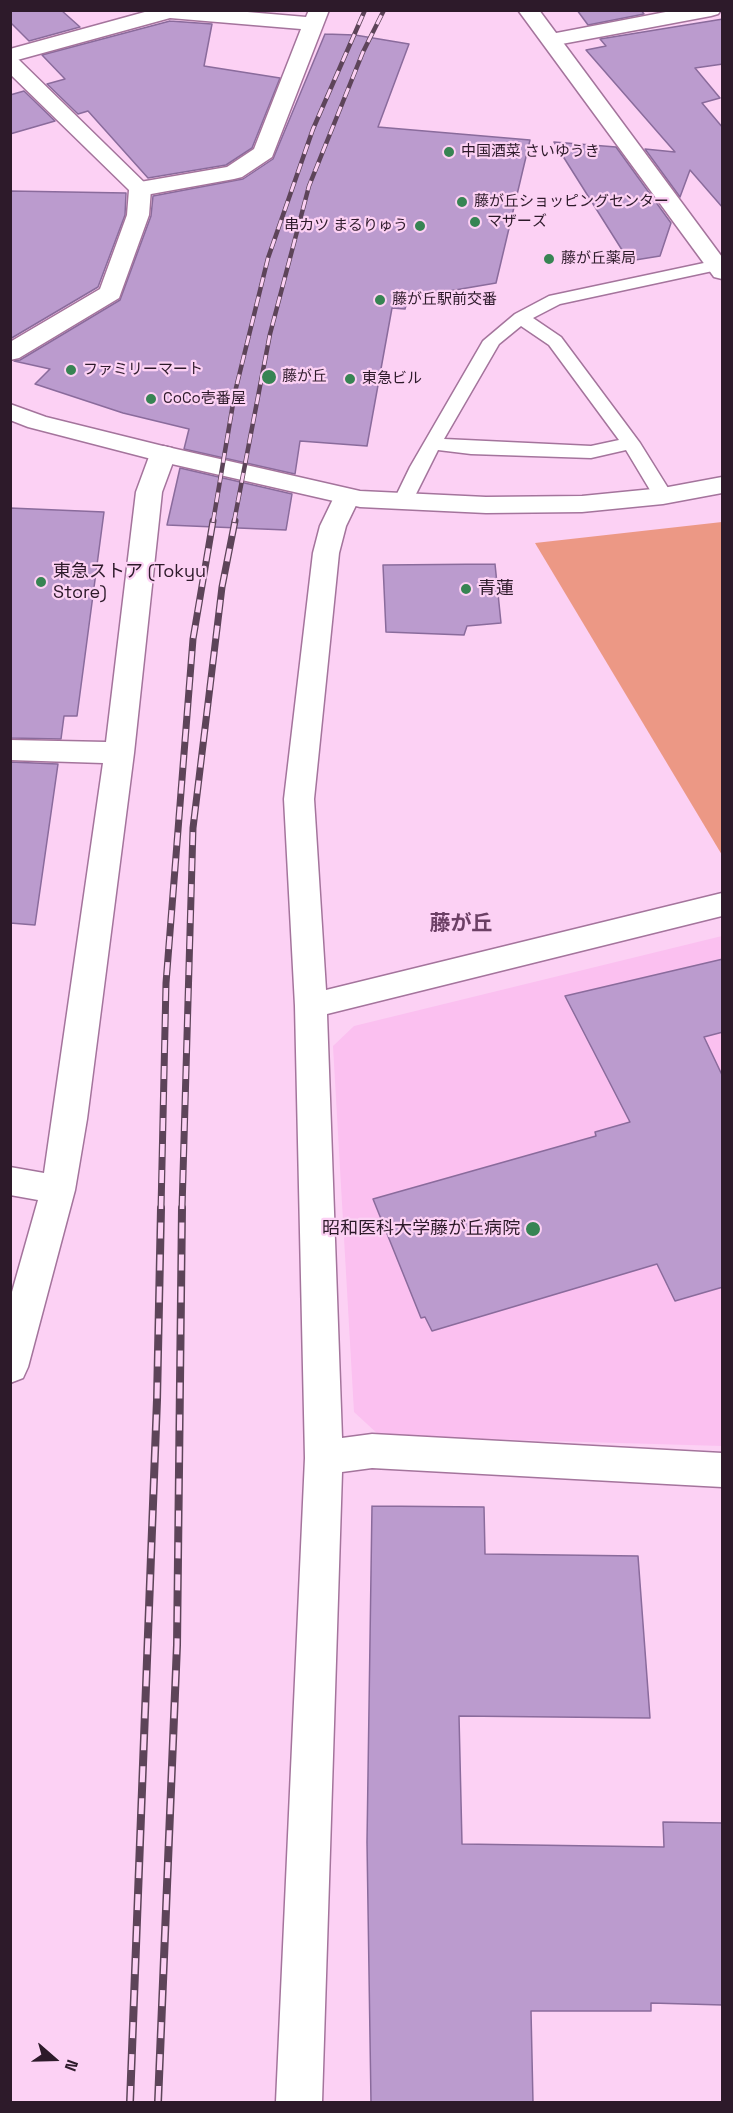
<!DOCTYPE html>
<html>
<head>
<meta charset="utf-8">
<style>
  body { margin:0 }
  #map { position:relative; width:733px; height:2113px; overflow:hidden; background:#fcd1f4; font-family:"Space Grotesk",sans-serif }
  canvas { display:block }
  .frame { position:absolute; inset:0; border:12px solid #2d1a2a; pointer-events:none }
  .north { position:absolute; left:24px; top:2029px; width:60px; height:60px; -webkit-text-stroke:4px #fcd1f4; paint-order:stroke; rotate:110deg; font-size:16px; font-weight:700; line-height:24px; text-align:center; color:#2d1a2a }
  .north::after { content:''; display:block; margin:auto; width:21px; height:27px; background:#2d1a2a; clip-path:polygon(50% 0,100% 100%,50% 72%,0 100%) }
</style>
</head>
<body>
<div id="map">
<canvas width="733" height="2113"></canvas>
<div class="frame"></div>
<div class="north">N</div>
</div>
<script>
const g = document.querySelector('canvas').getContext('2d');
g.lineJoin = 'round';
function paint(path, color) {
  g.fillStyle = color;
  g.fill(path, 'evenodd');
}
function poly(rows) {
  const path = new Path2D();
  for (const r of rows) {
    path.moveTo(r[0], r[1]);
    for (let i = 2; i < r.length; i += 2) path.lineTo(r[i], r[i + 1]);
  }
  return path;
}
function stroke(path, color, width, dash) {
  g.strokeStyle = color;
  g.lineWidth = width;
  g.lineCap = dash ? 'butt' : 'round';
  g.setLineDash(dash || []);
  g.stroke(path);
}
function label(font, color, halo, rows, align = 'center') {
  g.font = font + ' "Space Grotesk","Noto Sans JP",sans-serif';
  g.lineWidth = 4.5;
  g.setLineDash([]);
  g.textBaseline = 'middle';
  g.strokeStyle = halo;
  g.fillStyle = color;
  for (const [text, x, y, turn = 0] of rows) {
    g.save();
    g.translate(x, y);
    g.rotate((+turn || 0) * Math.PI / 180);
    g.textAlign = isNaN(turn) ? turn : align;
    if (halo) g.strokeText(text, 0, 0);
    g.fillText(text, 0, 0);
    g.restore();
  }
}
const built = poly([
  [722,936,722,1446,380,1436,354,1412,333,1046,354,1026]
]);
const green = poly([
  [722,522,722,855,535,543]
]);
const building = poly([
  [10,10,61,10,80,27,29,41,10,22,10,10],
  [577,10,641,10,644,14,588,25,577,10],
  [723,19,723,64,695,68,720,98,702,103,723,128,723,208,690,170,680,197,645,149,675,152,586,50,606,46,600,39,723,19],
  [170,21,212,24,204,66,280,78,252,148,226,165,148,178,88,111,78,114,47,84,65,79,42,55,170,21],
  [325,34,355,35,409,44,378,127,530,140,496,283,408,298,405,309,392,308,367,446,300,441,295,474,184,449,189,429,123,413,35,384,50,369,14,361,20,360,120,300,151,216,153,196,243,179,273,159,325,34],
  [24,91,55,121,10,134,10,95,24,91],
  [554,142,616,147,671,223,660,256,629,261,554,142],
  [10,191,126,193,125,215,98,287,10,339,10,191],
  [180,468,292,494,286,530,167,525,180,468],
  [10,508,104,512,77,716,64,716,61,739,10,738,10,508],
  [495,564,501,623,467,626,464,635,386,632,383,565,495,564],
  [10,762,58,764,35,925,10,923,10,762],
  [723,959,723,1032,704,1037,723,1077,723,1287,675,1301,657,1264,432,1331,425,1317,421,1318,373,1199,596,1136,595,1132,630,1122,565,996,723,959],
  [372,1506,484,1507,485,1554,638,1556,650,1718,459,1716,462,1844,664,1847,663,1822,723,1823,723,2005,651,2003,651,2011,531,2011,533,2103,371,2103,367,1842,372,1506]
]);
const lane = poly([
  [718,260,722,261,722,269,560,304,533,318,561,337,640,443,673,496,670,500,656,500,626,450,591,458,471,454,438,450,410,506,396,506,393,502,410,467,483,341,515,314,549,296,718,260],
  [521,326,549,345,619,440,591,446,444,439,499,344,521,326]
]);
const street = poly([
  [152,10,224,10,306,17,309,10,329,10,272,157,242,177,234,179,140,196,132,194,129,189,132,184,140,182,227,167,254,149,301,29,170,18,10,62,10,49,152,10],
  [676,10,721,10,718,14,711,16,551,46,544,44,541,40,544,36,551,34,676,10],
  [163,446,172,448,176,454,162,492,134,753,87,1119,75,1190,28,1367,23,1378,10,1383,10,1299,38,1200,10,1195,10,1167,44,1173,103,763,10,760,10,740,106,742,136,492,150,454,154,448,163,446],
  [347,489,356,491,360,497,346,526,339,553,314,799,326,990,722,893,722,916,327,1014,342,1438,372,1434,722,1453,722,1487,372,1468,342,1472,322,2102,276,2102,305,1458,295,1006,284,799,313,553,320,526,334,497,338,491,347,489]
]);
const secondary = poly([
  [518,10,539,10,722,257,722,279,714,277,518,10],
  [10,56,17,58,151,189,149,215,119,298,19,358,10,360,10,342,100,289,127,215,129,190,10,74,10,56],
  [10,404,46,417,163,446,360,491,486,497,582,496,663,488,722,477,722,493,663,504,582,512,486,513,360,507,163,462,28,427,10,420,10,404]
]);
const railFar2 = poly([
  [213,522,235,392,268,258,313,129,365,10],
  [234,522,270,334,309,186,363,52,384,10]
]);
const railFar1 = poly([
  [161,1209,166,983,193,639,213,521],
  [182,1209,193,828,222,587,235,521]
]);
const rail = poly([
  [130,2102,157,1400,161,1208],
  [158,2102,177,1645,182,1208]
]);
const markers = [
  [449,152,6,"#378453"],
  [462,202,6,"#378453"],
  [475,222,6,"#378453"],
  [420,226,6,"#378453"],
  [549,259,6,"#378453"],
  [380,300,6,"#378453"],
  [71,370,6,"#378453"],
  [269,377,8,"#378453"],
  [350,379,6,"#378453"],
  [151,399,6,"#378453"],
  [41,582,6,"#378453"],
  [466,589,6,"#378453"],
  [533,1229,8,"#378453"]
];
const farPoinames = [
  ["中国酒菜 さいゆうき",461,152],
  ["藤が丘ショッピングセンター",474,202],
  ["マザーズ",487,222],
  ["串カツ まるりゅう",408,226,"right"],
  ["藤が丘薬局",561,259],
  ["藤が丘駅前交番",392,300],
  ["ファミリーマート",83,370],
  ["藤が丘",282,377],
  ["東急ビル",362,379],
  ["CoCo壱番屋",163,399]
];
const poiNames = [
  ["東急ストア (Tokyu",53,572],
  ["Store)",53,593],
  ["青蓮",478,589],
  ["昭和医科大学藤が丘病院",520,1229,"right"]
];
const quarterNames = [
  ["藤が丘",461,924]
];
paint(built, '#fbc0f0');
paint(green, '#ec9885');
paint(building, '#bb9bce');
stroke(building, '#8a6b9c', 1.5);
stroke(lane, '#a4749c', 3);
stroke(street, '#a4749c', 3);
stroke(secondary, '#a4749c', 3);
paint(lane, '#fff');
paint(street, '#fff');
paint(secondary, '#fff');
stroke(railFar2, '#5d4459', 4.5);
stroke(railFar1, '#5d4459', 7);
stroke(rail, '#5d4459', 8);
stroke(railFar2, '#fcd1f4', 3, [10]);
stroke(railFar1, '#fcd1f4', 4.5, [13]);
stroke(rail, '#fcd1f4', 5, [16]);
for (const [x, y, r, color] of markers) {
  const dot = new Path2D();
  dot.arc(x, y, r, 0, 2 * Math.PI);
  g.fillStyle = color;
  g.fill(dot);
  stroke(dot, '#fcd1f4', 2);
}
label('15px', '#2d1a2a', '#fcd1f4', farPoinames, 'left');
label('18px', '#2d1a2a', '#fcd1f4', poiNames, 'left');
label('bold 21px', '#6c4065', '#fcd1f4', quarterNames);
</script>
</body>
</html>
